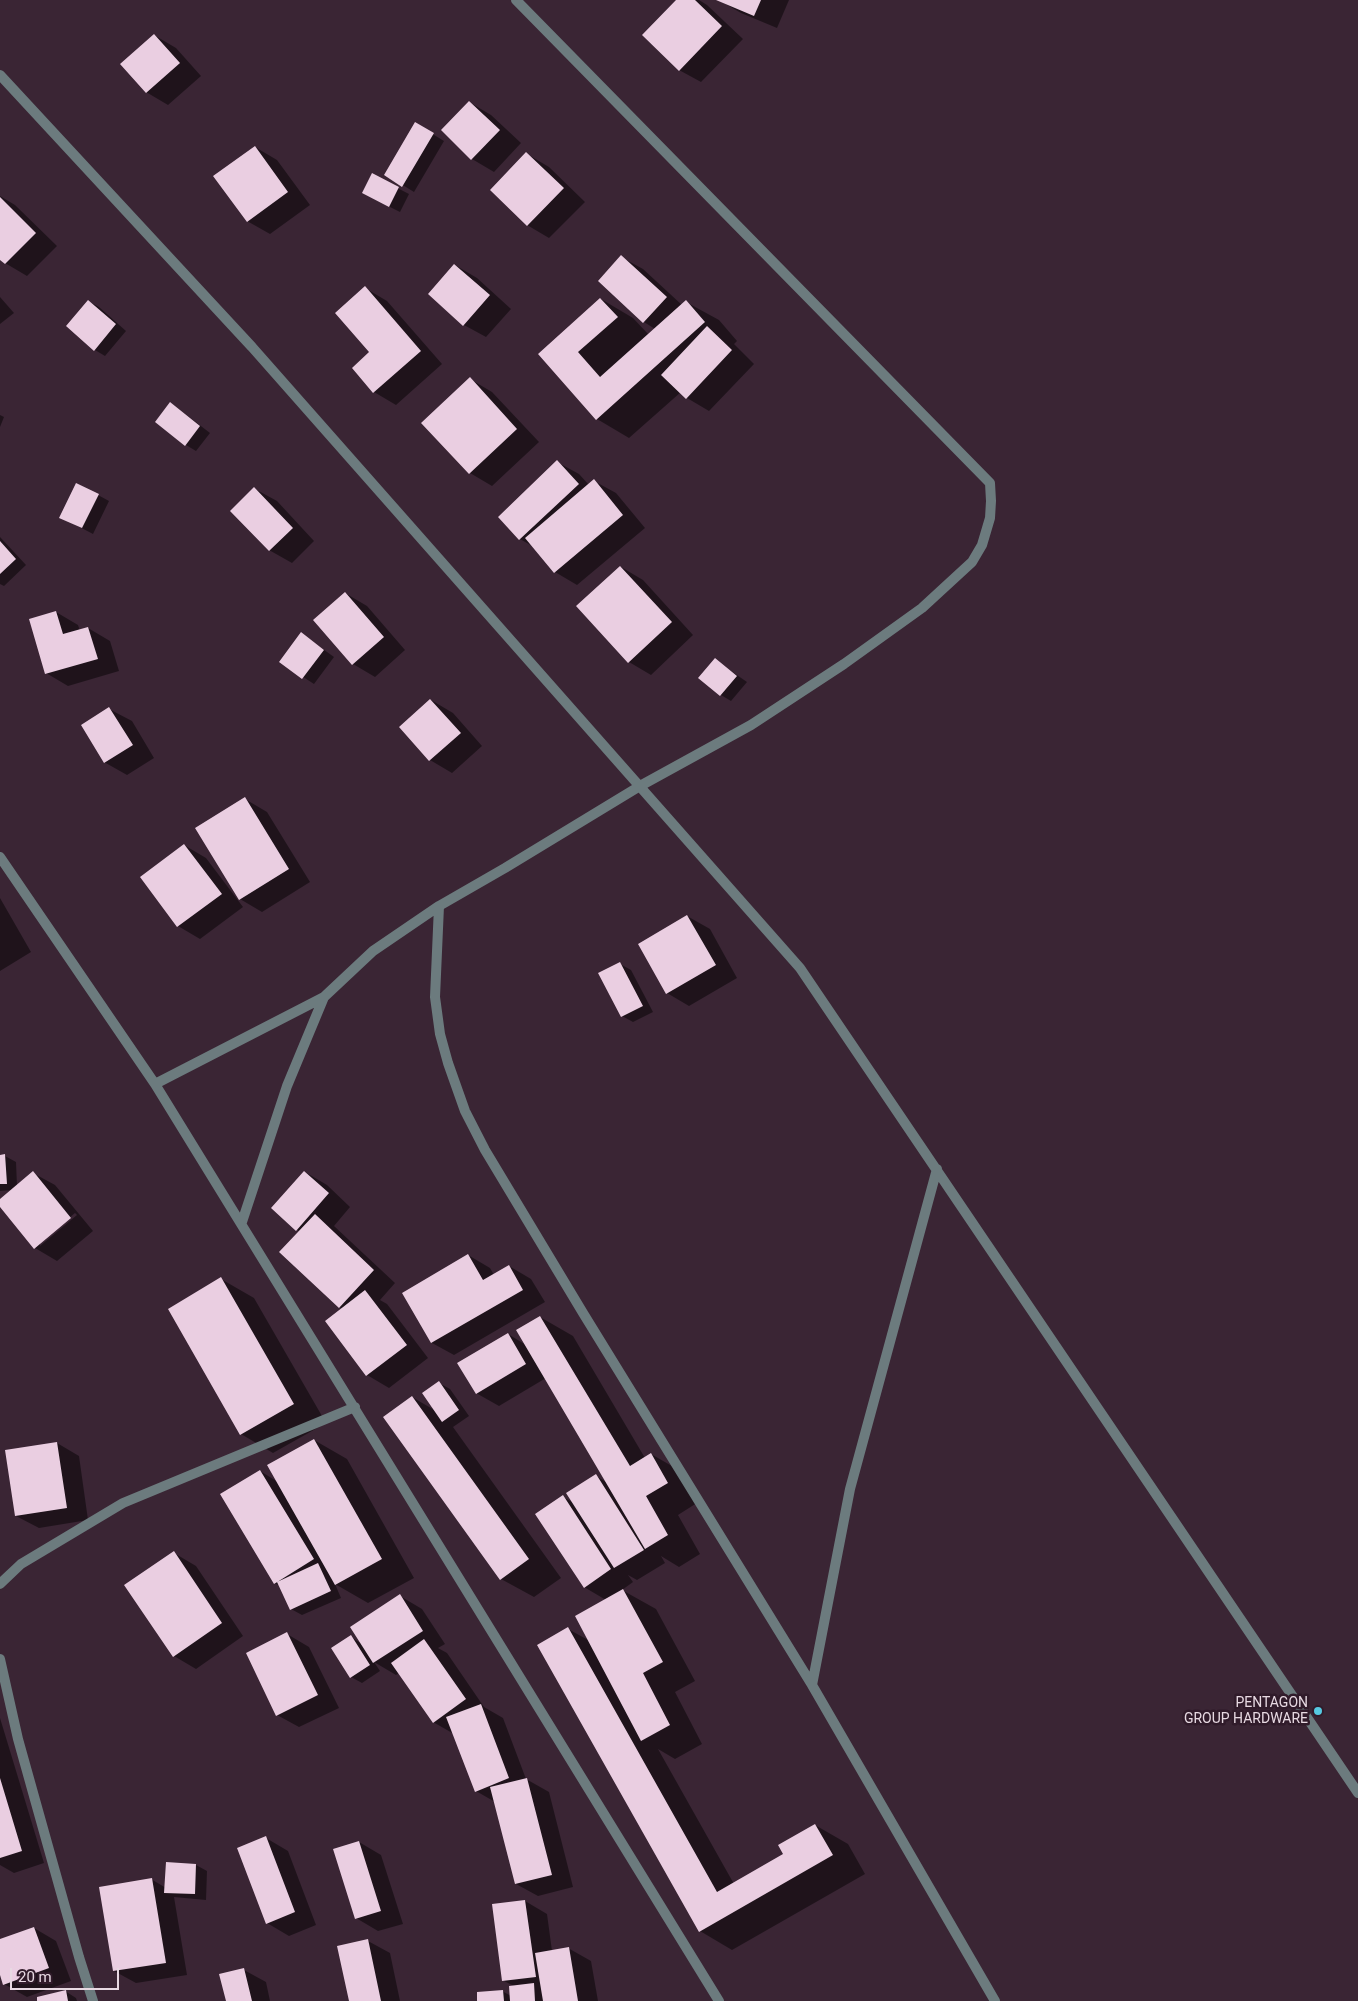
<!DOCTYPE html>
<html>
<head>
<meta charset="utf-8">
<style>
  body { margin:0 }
  #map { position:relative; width:1358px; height:2001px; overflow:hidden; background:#3a2534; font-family:Roboto,sans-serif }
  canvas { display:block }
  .scale { position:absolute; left:10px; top:1968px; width:109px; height:22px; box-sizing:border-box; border:2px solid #e7d9e2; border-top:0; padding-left:6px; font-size:15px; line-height:18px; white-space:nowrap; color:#e7d9e2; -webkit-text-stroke:4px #301b2a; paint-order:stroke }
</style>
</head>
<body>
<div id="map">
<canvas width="1358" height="2001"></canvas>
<div class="scale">20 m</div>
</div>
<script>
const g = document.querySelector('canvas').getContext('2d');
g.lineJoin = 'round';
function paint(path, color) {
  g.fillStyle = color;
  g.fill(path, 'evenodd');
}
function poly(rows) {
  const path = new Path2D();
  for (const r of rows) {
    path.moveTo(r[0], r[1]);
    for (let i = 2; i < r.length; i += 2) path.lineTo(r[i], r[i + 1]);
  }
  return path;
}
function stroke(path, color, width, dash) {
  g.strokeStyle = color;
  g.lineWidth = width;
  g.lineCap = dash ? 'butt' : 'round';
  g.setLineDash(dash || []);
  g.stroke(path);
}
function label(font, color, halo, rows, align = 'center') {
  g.font = font + ' Roboto,sans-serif';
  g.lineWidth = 5;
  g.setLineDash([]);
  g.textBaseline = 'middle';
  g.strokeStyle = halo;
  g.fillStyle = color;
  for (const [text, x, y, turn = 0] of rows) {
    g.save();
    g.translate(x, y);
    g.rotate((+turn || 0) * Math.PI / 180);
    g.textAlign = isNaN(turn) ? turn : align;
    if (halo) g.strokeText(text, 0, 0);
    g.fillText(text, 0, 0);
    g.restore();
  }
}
const shadow = poly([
  [678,0,699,0,707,5,743,39,701,82,679,70],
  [719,0,789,0,777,28,741,13],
  [154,35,176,48,201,76,168,105,146,92],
  [469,102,491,115,521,143,494,172,472,159,443,130],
  [426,130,444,141,414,192,385,174],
  [255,147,277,160,310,205,270,234,247,221],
  [527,154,549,167,585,202,549,238,527,225],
  [372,175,409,194,400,212,374,199],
  [0,196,15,205,57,246,27,276,5,263,0,258],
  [621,257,643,269,682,305,686,302,719,320,737,341,734,344,754,364,709,411,687,398,681,392,629,438,597,419,540,354,601,299,633,318,649,335,655,329,644,322,600,281],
  [455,265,477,278,511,309,486,337,464,325],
  [365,288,387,301,442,364,396,405,374,392],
  [0,297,14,313,0,324],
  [88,301,99,307,126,331,105,356,95,350],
  [470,379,492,392,539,442,492,486,470,473,423,423],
  [171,403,210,433,196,451,186,445],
  [0,415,4,417,0,427],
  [557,462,579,474,589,485,594,481,616,493,645,528,577,585,555,572,534,547,520,539,500,517],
  [255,489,277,501,314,541,292,563,269,550],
  [98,495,109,501,93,534,72,523],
  [0,537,26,565,4,586,0,584],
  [621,567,643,580,693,635,651,675,629,662],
  [345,593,367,606,405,650,375,677,353,664,314,620],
  [56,612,78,625,80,631,88,628,110,641,119,671,68,686,46,673],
  [302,634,334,657,314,684,280,662],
  [715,660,747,682,731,701,721,695,700,678],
  [431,700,453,713,482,746,452,773,430,760],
  [109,709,132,721,154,758,127,775,104,762],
  [245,799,267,812,310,882,262,912,240,899],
  [184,845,206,858,243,907,200,939,178,926,142,877],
  [0,898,31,952,0,971],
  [687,916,710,929,737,978,689,1006,667,993],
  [620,964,631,970,653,1012,633,1022,622,1016],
  [0,1156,5,1156,16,1162,17,1186,33,1173,55,1185,93,1231,57,1261,35,1248,0,1205,0,1200,13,1190,0,1191],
  [75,1213,77,1215,40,1246,40,1242],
  [305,1172,327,1185,350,1207,334,1226,395,1283,380,1300,387,1304,428,1358,389,1388,367,1375,327,1321,343,1309,339,1307,300,1232,273,1208],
  [468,1255,490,1268,494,1275,509,1266,531,1279,545,1302,454,1355,432,1343],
  [221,1279,254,1298,326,1423,273,1453,241,1434],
  [540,1317,573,1336,645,1458,651,1454,684,1473,700,1501,678,1515,700,1554,679,1567,661,1556,665,1563,637,1580,628,1575,633,1582,622,1590,656,1609,695,1681,675,1692,702,1744,675,1759,658,1749,734,1884,785,1855,815,1825,848,1844,865,1874,732,1950,700,1931,568,1629,590,1641,606,1600,584,1587,563,1497,574,1503,596,1476,608,1483,546,1378,499,1406,476,1393,508,1334,526,1345],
  [439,1383,450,1389,469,1416,453,1427,561,1578,534,1597,501,1579,412,1397,436,1411],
  [314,1440,347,1459,414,1578,368,1603,335,1584,341,1598,302,1615,291,1609,281,1586,274,1583,260,1471,278,1482],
  [57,1443,79,1456,88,1520,39,1528,16,1516],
  [174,1553,196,1566,243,1636,196,1669,174,1656],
  [400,1596,422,1609,445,1644,438,1648,447,1653,484,1707,503,1718,526,1779,549,1792,573,1887,538,1896,516,1884,495,1802,476,1791,454,1734,433,1722,399,1673,396,1675,374,1662,380,1671,362,1683,351,1677,351,1637,362,1644],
  [287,1634,309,1647,339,1708,299,1727,277,1715],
  [0,1718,44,1863,14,1873,0,1865],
  [266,1838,288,1851,316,1925,289,1936,267,1923],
  [359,1842,381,1855,403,1924,378,1931,356,1918],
  [167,1864,196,1865,207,1871,206,1900,174,1897,187,1975,136,1983,114,1971,151,1879,166,1888],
  [525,1901,547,1914,552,1951,568,1948,591,1961,598,2001,478,2001,502,1991,511,1996,514,1986,504,1981],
  [34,1928,56,1941,71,1981,27,1997,4,1984,0,1971,0,1940],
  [368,1941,390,1953,400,2001,350,2001],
  [244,1970,266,1982,270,2001,227,2001],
  [65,1991,76,1998,77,2001,39,2001]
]);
const building = poly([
  [676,0,695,0,722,26,679,71,642,35],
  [716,0,761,0,754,16],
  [154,34,180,63,146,93,120,64],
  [469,101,500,130,471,160,441,130],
  [415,122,434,133,402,187,384,175],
  [255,146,288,192,247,222,213,176],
  [526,152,564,188,527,226,490,190],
  [372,173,399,187,389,207,362,193],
  [0,197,36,233,5,264,0,260],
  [621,255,667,297,643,323,598,281],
  [454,264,490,295,463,326,428,294],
  [365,286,421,351,373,393,352,368,369,352,335,313],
  [600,298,618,317,578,352,600,377,686,300,705,322,596,420,538,354],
  [88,300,116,324,94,351,66,326],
  [707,326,732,350,686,399,661,375],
  [470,377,517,429,469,474,421,423],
  [170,402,200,426,185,446,155,422],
  [557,460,579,484,519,540,498,517],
  [594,479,623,515,554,573,525,538],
  [76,483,99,494,82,528,59,518],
  [254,487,293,528,269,551,230,511],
  [0,541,16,559,0,574],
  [620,566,672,622,628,663,576,606],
  [345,592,384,637,352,665,313,620],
  [56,611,63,634,88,627,98,659,45,674,29,619],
  [301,632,324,650,302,679,279,662],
  [715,658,737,676,720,696,698,678],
  [430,699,461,733,429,761,399,727],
  [109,707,133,745,104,763,81,725],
  [245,797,289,869,239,900,195,828],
  [184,844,222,894,177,927,140,877],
  [687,915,716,965,666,994,638,944],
  [620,962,643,1006,621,1017,598,973],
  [5,1154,7,1184,0,1184,0,1155],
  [33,1171,71,1218,34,1249,0,1207,0,1199],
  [304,1171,329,1193,296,1231,271,1208],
  [315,1214,374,1270,339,1308,279,1252],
  [468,1254,483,1280,509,1265,523,1290,431,1343,402,1293],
  [221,1277,294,1404,240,1435,168,1309],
  [365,1290,407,1345,366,1376,325,1321],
  [540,1316,630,1466,651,1453,668,1483,646,1496,668,1535,645,1549,516,1330],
  [508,1333,526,1364,476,1394,457,1363],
  [439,1381,459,1410,442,1422,422,1393],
  [412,1396,529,1559,500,1580,383,1417],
  [314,1439,382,1559,335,1585,267,1465],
  [57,1442,67,1508,15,1516,5,1450],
  [260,1470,314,1559,274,1584,220,1494],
  [596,1474,644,1550,614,1568,566,1493],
  [563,1495,611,1569,584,1588,535,1514],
  [174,1551,222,1623,173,1657,124,1585],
  [318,1563,331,1591,290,1610,277,1582],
  [623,1589,663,1662,643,1673,670,1725,641,1741,575,1616],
  [400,1594,423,1631,373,1663,350,1627],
  [568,1627,717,1892,783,1854,778,1845,815,1824,833,1855,699,1932,537,1645],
  [287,1632,318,1695,276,1716,246,1653],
  [351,1635,370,1665,350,1678,331,1648],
  [424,1639,466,1699,433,1723,391,1663],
  [481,1704,509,1778,475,1792,446,1717],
  [0,1778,22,1851,0,1858],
  [527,1778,552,1875,515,1884,490,1787],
  [266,1836,295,1912,266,1924,237,1848],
  [359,1841,381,1911,355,1919,333,1849],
  [166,1862,196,1864,195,1894,164,1893],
  [152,1878,166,1963,113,1971,99,1887],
  [525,1900,536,1977,502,1981,492,1904],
  [34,1927,49,1968,3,1985,0,1975,0,1939],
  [368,1939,381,2001,349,2001,337,1946],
  [569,1947,578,2001,543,2001,535,1953],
  [244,1968,252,2001,226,2001,219,1974],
  [534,1983,535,2001,510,2001,509,1986],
  [66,1990,68,2001,37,2001,37,1997],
  [503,1990,504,2001,477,2001,477,1992]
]);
const street = poly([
  [0,75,252,347,800,968,1358,1793],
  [0,857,155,1084,719,2001],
  [439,906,435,997,440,1034,448,1063,465,1111,485,1150,583,1313,812,1685,995,2001],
  [155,1084,324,997],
  [242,1222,287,1086,324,997,373,951,439,906,505,868,640,786,751,725,844,664,922,608,972,562,982,545,990,518,991,501,990,483,516,0],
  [0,1584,21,1564,123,1503,355,1407],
  [0,1659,18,1739,79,1957,93,2001],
  [812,1685,850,1489,937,1169]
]);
const markers = [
  [1318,1711,5,"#56c9e1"]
];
const poiNames = [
  ["PENTAGON",1308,1703],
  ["GROUP HARDWARE",1308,1719]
];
paint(shadow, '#0007');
paint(building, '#eacee1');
stroke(street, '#6c7b7e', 10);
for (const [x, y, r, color] of markers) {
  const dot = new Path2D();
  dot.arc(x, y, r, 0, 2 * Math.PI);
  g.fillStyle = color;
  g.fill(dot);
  stroke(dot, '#301b2a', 2);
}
label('14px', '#e7d9e2', '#301b2a', poiNames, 'right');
</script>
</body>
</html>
